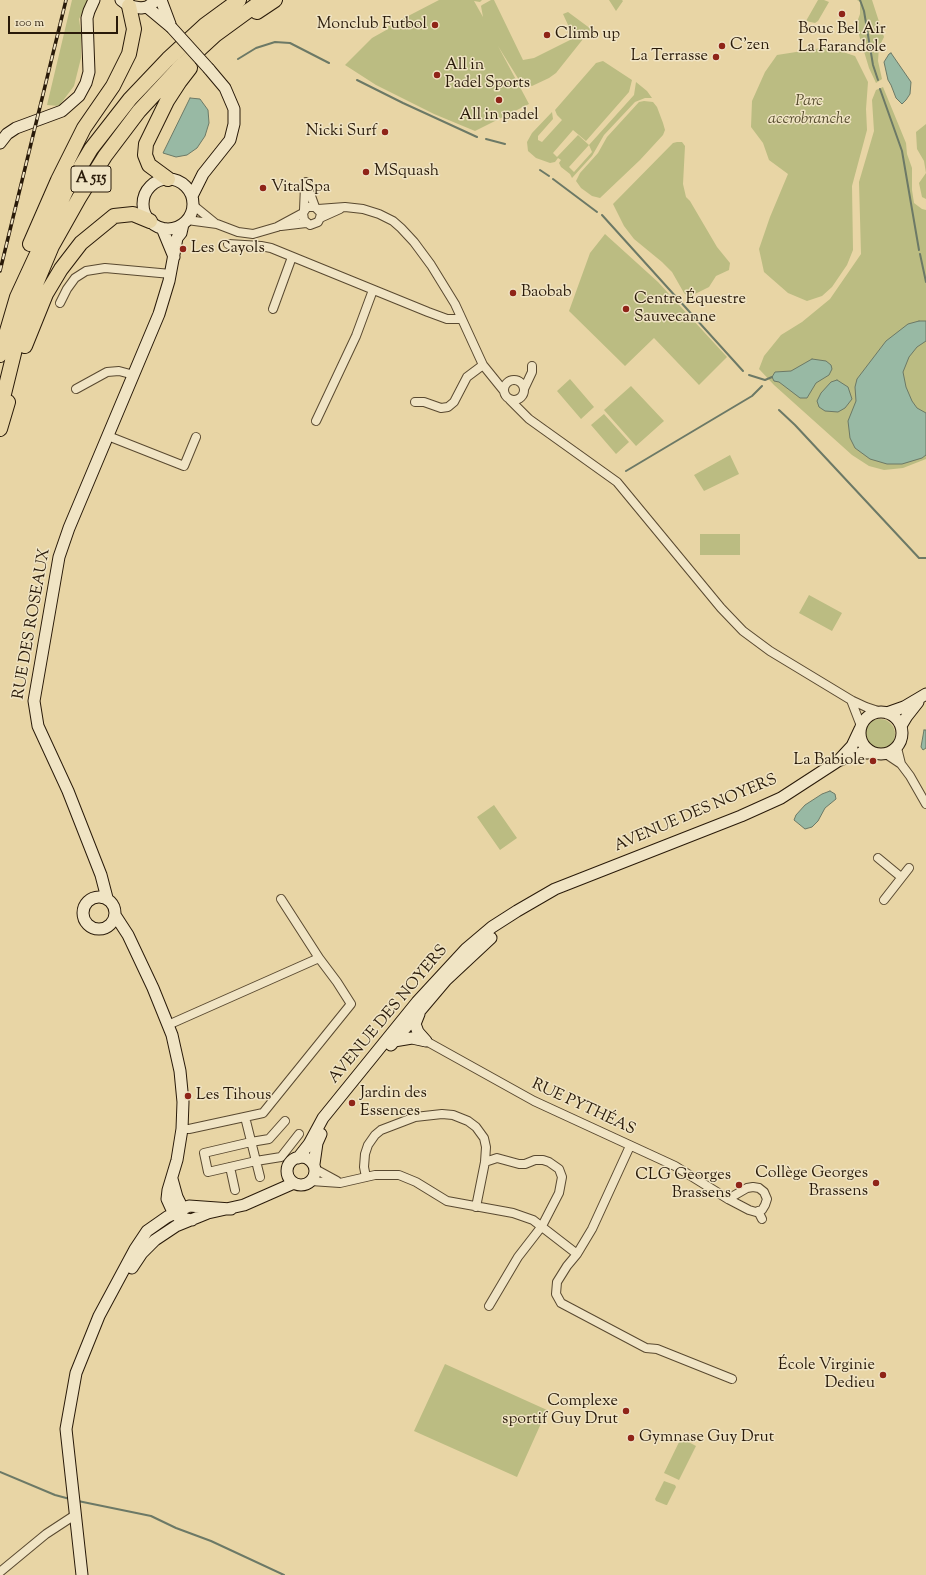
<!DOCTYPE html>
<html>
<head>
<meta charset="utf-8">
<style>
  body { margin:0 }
  #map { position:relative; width:926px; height:1575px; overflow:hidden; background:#e8d5a5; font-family:"Sorts Mill Goudy",serif }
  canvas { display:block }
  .scale { position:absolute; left:8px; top:16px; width:110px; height:18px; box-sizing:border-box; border:2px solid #291a09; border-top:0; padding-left:5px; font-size:12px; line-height:14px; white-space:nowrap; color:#291a09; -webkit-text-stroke:3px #f0e4c4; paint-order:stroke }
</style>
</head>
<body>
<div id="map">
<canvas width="926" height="1575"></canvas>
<div class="scale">100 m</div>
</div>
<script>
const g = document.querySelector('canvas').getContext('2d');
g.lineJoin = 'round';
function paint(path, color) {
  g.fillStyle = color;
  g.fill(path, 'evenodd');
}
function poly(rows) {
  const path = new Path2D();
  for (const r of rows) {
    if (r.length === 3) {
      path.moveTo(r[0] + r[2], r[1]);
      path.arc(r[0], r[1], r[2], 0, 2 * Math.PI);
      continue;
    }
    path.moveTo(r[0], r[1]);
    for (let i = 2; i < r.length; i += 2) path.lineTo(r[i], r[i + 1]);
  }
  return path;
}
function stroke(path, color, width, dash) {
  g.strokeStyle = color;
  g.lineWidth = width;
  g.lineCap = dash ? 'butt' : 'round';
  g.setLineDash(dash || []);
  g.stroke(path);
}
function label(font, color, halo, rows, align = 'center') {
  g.font = font + ' "Sorts Mill Goudy",serif';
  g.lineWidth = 3;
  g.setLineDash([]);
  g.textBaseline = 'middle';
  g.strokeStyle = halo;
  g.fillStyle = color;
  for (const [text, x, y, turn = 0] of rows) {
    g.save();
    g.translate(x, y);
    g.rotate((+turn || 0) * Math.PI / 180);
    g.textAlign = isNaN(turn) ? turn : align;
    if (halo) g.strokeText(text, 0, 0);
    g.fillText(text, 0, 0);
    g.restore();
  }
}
const green = poly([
  [72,0,89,0,79,19,81,33,81,58,74,86,59,106,47,105],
  [439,0,482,0,480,2,474,1,483,17,481,6,482,5,491,0,494,0,523,60,534,58,574,38,563,14,568,12,591,29,556,73,549,78,532,86,519,80,498,46,529,104,475,131,434,114,376,85,345,65,372,38,388,29,387,27],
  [609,0,622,0,623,1,616,11],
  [818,0,824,0,829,2,818,21,815,23,806,21],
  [857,0,872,0,884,37,879,47,878,61,882,79,876,83,869,68,856,25,860,14,860,2],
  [828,47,855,56,868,82,866,109,867,130,852,186,853,250,847,265,832,287,822,296,807,301,788,293,764,272,759,249,770,217,788,174,769,160,763,143,751,127,752,101,765,72,777,55],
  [603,61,632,80,629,92,586,141,573,130,553,153,557,157,578,135,589,145,634,95,636,82,647,91,652,98,645,98,635,102,604,135,592,156,572,178,570,174,561,167,559,163,561,160,558,158,555,162,550,163,536,158,528,151,527,142,532,133,552,112,553,119,538,136,538,140,542,142,562,120,557,115,555,110,596,63],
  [589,145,592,152,574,172,569,167],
  [883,87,906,143,907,154,912,168,912,190,914,203,922,209,926,210,926,459,903,468,884,470,869,466,852,455,774,385,759,369,764,356,781,335,802,322,830,299,861,254,859,182,874,131,872,100,876,90],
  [644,101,653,102,657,107,663,123,665,130,663,135,640,160,600,198,592,196,581,188,576,181,580,173,598,153,607,137,639,102],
  [926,124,926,199,922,197,919,183,926,173,924,161,917,149,916,132],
  [677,142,682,142,685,146,683,184,686,197,690,201,717,247,730,263,729,270,716,276,709,287,695,294,692,298,689,297,684,293,672,272,662,262,634,239,624,226,613,204,673,143],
  [605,234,658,282,727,357,699,385,654,338,625,366,569,311,590,253],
  [570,379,594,407,581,419,557,391],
  [631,386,664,421,636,446,604,410],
  [604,414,629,442,616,454,591,425],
  [730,455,739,474,704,491,694,475],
  [700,534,740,534,740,555,700,555],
  [809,595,842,613,832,631,799,613],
  [880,734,15],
  [494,805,517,838,500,850,477,817],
  [445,1364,547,1410,517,1477,414,1431],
  [681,1438,696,1446,679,1480,664,1473],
  [664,1481,675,1485,676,1487,667,1505,666,1505,656,1501,655,1499]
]);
const water = poly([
  [891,53,911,82,910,94,906,100,902,104,896,98,891,85,888,80,884,62,889,54,891,53],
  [190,98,200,99,208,110,209,123,205,136,197,148,187,155,176,157,163,153,190,98],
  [919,321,926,321,926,341,917,347,909,357,903,372,906,387,912,401,917,408,926,413,926,455,922,458,902,464,887,464,870,459,855,448,850,438,848,421,856,401,855,387,857,379,886,341,908,324,919,321],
  [812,359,826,361,831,365,832,369,829,375,816,383,807,398,800,398,779,382,774,381,772,377,775,372,791,371,812,359],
  [837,380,848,387,852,399,845,408,838,412,825,411,819,407,817,401,821,393,831,382,837,380],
  [924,730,926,730,926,748,923,750,921,747,924,730],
  [830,791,835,794,836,799,825,808,818,821,812,827,805,829,794,820,796,815,805,805,822,794,830,791]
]);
const stream = poly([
  [860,0,864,11,873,65,878,80],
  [238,59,256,48,275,42,290,43,329,63],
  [357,80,403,103,477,137],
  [880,89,902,151,919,250],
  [486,139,505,144],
  [540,170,549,176],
  [553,179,597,212],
  [602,215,743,371],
  [920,254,926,282],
  [749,375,765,380,772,377],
  [779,410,795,425,919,558,926,558],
  [626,471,752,396,762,386],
  [0,1472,55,1495,70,1499],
  [78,1501,151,1516,176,1528,211,1541,284,1575]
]);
const street = poly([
  [306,182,315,207,321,213,320,218,318,222,310,225,304,220,303,213,307,207,315,207],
  [193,205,215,223],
  [318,209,345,207,363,209,379,214,393,221,401,228,414,242,431,265,455,304,483,365,504,391],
  [304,210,305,186],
  [320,218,340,209],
  [187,220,217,224,238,232,253,234,277,227,303,213],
  [281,226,306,223],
  [228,244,261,246,271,248,428,312,447,319,461,319],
  [60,303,67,289,75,278,86,271,105,268,171,274],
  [273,309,292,257],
  [514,390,10],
  [76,389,107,372,119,371,134,375],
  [524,389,532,372,532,366],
  [510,400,529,419,617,482,721,608,743,631,770,651,851,700,866,707,881,712],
  [415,402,424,402,441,408,448,407,454,402,467,377,483,365],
  [316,421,356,336,373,290],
  [108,436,184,466,196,437],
  [851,700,861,726],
  [897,748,901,764],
  [886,754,901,764,910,776,926,804],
  [878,858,901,877],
  [281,899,319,958],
  [884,900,909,868],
  [168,1025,319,958,337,982,351,1004,263,1113,189,1129,182,1129],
  [426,1041,534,1101,675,1166,728,1199,749,1210,756,1212,762,1210,765,1205,767,1199,764,1192,759,1188,753,1187,747,1188,728,1199],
  [245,1117,260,1177],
  [285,1121,269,1139,251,1142,204,1153,208,1172,256,1161,281,1157,299,1134],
  [630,1146,592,1229,577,1254,567,1266,557,1282,556,1294,561,1303,646,1348,657,1349,732,1379],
  [485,1162,497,1158,519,1164,525,1164,535,1160,543,1160,549,1162,559,1169,562,1177,559,1193,542,1226,518,1257,489,1306],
  [230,1167,235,1190],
  [315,1169,337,1181],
  [366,1177,364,1167,365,1154,368,1145,375,1135,381,1130,415,1117,442,1114,453,1115,468,1121,476,1127,484,1138,486,1147,485,1162,476,1207],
  [311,1181,340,1183,375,1175,399,1175,416,1182,447,1201,513,1213,533,1220,577,1254],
  [758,1211,762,1219],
  [0,1572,46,1534,75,1515]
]);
const secondary = poly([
  [121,0,129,6,141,8,147,7,157,0],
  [161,0,170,24],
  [147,7,171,27],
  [0,143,7,134,16,128,62,111,79,96,86,83,89,72,87,18,89,11,94,0],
  [168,204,25],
  [192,196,203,174,230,140,234,124,234,109,225,88,209,69],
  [162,228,174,257],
  [881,733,21],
  [887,713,904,707,926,694],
  [901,726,907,716,918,702],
  [839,760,852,746,860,729],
  [99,913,16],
  [107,898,101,875,68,791,38,726,34,701,59,557,69,528,159,314,169,281,177,238,181,233,183,224],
  [115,915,128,935,153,988,172,1035,180,1071,183,1102,182,1129,177,1160,168,1190,167,1199,172,1210,179,1218,192,1220],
  [419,1014,415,1024,418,1032,426,1041],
  [394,1041,412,1038,426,1041],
  [391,1045,446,980,491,938],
  [301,1171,14],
  [298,1158,309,1144,323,1118,417,1002,466,949,492,927,517,911,555,889,741,816,781,798,838,761,850,756,861,753,873,753],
  [314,1164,317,1143,321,1134],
  [172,1179,177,1197,183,1209,181,1215],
  [132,1268,142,1253,155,1240,176,1226,208,1213,244,1205,294,1183],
  [82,1575,66,1429,76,1373,99,1316,135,1249,147,1231,167,1217,189,1206,231,1209]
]);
const highway = poly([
  [257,12,275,0],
  [168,179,149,165,145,155,146,144,167,101,180,81,190,68],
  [30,244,58,180,84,128,113,86,129,54,134,29,129,6],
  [25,346,46,294,61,269,81,243,114,216,133,214,150,221],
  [0,355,17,297,66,191,91,149,130,99,168,59,205,25,239,0],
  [0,410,15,349,31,296,52,246,79,198,105,156,139,111,177,70,215,35,263,0],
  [0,429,8,402]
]);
const rail = poly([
  [0,271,66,0]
]);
const secondaryBridge = poly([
  [171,27,209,69]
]);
const markers = [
  [842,14,4,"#8f2418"],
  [435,25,4,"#8f2418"],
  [547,35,4,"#8f2418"],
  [722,46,4,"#8f2418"],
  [716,57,4,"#8f2418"],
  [437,75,4,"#8f2418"],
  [499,100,4,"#8f2418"],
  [385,132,4,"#8f2418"],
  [366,172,4,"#8f2418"],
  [263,188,4,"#8f2418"],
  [183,249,4,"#8f2418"],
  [513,293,4,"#8f2418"],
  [626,309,4,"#8f2418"],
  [873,761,4,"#8f2418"],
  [188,1096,4,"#8f2418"],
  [352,1103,4,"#8f2418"],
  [876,1183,4,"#8f2418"],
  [739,1185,4,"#8f2418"],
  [883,1375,4,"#8f2418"],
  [626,1411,4,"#8f2418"],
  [631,1438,4,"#8f2418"]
];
const shields = [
  [91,179,40]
];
const shieldNames = [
  ["A 515",91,179]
];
const poiNames = [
  ["Monclub Futbol",427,25,"right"],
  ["Bouc Bel Air",842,30,"center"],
  ["La Farandole",842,48,"center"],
  ["Climb up",555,35],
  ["C'zen",730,46],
  ["La Terrasse",708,57,"right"],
  ["All in",445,66],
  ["Padel Sports",445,84],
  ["All in padel",499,116,"center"],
  ["Nicki Surf",377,132,"right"],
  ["MSquash",374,172],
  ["VitalSpa",271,188],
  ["Les Cayols",191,249],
  ["Baobab",521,293],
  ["Centre Équestre",634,300],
  ["Sauvecanne",634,318],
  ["La Babiole",865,761,"right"],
  ["Jardin des",360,1094],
  ["Essences",360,1112],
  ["Les Tihous",196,1096],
  ["Collège Georges",868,1174,"right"],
  ["Brassens",868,1192,"right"],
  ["CLG Georges",731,1176,"right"],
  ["Brassens",731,1194,"right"],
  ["École Virginie",875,1366,"right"],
  ["Dedieu",875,1384,"right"],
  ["Complexe",618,1402,"right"],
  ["sportif Guy Drut",618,1420,"right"],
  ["Gymnase Guy Drut",639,1438]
];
const parkNames = [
  ["Parc",809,102],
  ["accrobranche",809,120]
];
const streetNames = [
  ["RUE DES ROSEAUX",33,624,-80],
  ["AVENUE DES NOYERS",696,814,-23],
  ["AVENUE DES NOYERS",389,1015,-50],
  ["RUE PYTHÉAS",583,1108,25]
];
paint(green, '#bbbc82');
paint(water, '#98b9a4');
stroke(water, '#6c7966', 1);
stroke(stream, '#6c7966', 2);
stroke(street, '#594930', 10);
stroke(secondary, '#291a09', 13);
stroke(highway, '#291a09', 16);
stroke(street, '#f0e4c4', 8);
stroke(secondary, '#f0e4c4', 11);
stroke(highway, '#e8d5a5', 14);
stroke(rail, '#291a09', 3.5);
stroke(rail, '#f0e4c4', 2, [6]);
stroke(secondaryBridge, '#291a09', 13, []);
stroke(secondaryBridge, '#f0e4c4', 11);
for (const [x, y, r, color] of markers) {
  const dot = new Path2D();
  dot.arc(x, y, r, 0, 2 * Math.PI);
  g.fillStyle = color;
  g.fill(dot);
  stroke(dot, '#f0e4c4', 1.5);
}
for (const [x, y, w] of shields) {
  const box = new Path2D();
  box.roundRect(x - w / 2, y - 13, w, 26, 3);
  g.fillStyle = '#f0e4c4';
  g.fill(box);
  stroke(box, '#291a09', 1);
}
label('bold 15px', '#291a09', null, shieldNames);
label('16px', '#291a09', '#f0e4c4', poiNames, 'left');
label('italic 16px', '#554b2d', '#f0e4c4', parkNames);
label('16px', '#291a09', '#f0e4c4', streetNames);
</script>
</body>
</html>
